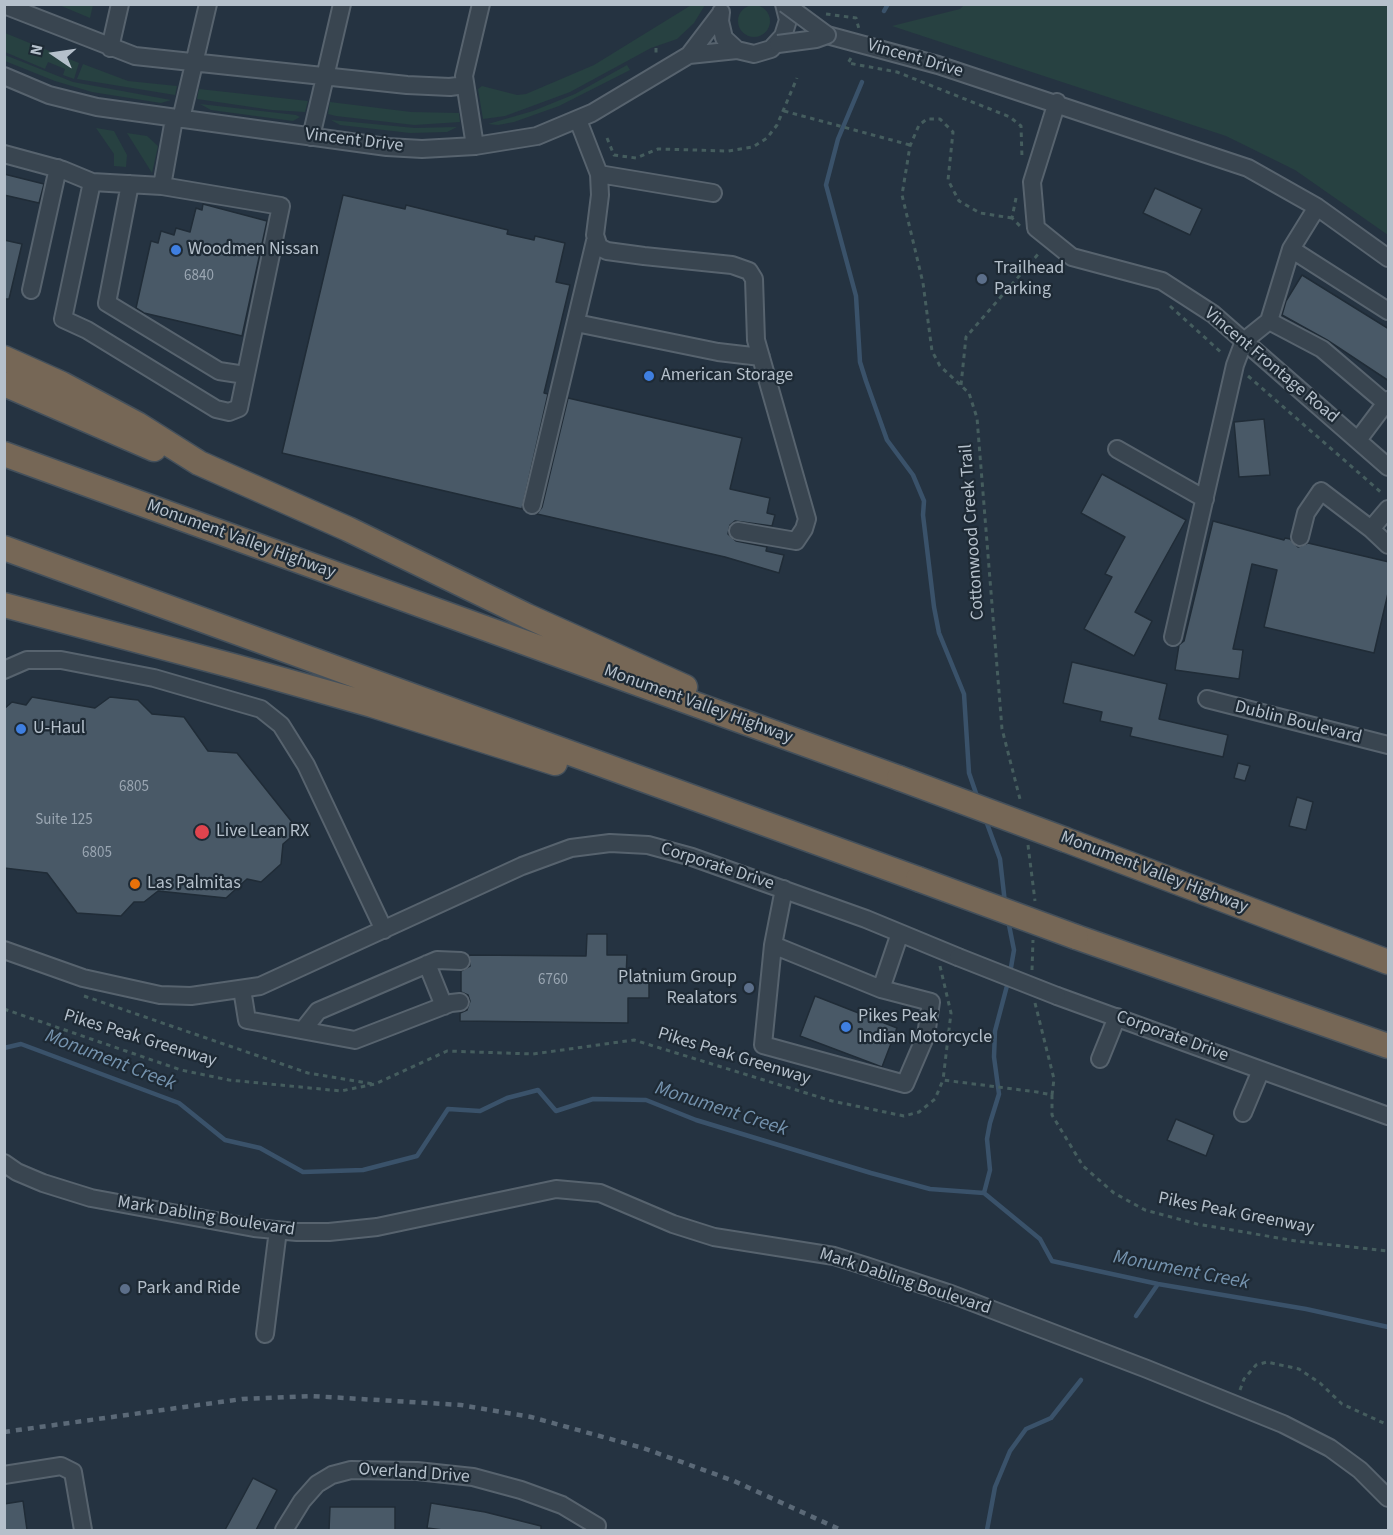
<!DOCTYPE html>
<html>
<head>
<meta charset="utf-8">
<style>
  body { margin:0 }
  #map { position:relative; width:1393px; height:1535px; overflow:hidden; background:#253341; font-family:"Source Sans 3",sans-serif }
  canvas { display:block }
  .frame { position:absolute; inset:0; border:6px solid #b5c0cb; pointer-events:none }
  .north { position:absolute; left:24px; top:24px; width:60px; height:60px; -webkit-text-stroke:4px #1e2a35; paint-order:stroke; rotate:283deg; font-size:16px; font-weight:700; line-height:24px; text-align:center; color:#b5c0cb }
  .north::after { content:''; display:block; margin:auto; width:21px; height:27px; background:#b5c0cb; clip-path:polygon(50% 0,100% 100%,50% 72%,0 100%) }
</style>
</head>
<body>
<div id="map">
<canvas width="1393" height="1535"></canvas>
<div class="frame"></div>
<div class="north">N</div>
</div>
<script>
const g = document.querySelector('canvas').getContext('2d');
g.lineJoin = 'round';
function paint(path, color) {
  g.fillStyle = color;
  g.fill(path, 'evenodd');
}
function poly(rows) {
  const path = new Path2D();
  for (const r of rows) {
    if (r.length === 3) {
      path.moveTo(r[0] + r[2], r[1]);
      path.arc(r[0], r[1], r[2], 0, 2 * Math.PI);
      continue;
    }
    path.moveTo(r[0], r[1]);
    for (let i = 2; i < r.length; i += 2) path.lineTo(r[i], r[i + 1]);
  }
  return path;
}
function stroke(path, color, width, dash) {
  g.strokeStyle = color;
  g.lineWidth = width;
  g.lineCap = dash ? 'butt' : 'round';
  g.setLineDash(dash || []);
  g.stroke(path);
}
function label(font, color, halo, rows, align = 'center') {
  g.font = font + ' "Source Sans 3",sans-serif';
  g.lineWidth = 4.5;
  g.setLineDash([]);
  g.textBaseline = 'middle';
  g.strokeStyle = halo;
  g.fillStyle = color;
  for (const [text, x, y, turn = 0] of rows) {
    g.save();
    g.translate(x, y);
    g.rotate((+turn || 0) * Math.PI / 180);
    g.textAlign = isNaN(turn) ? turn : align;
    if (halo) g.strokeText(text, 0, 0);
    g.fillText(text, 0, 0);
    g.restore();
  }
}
const green = poly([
  [693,4,705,5,694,23,677,39,651,48,570,92,505,116,483,119,478,89,482,86,517,95,526,94,594,65],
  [59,5,93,5,90,18],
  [964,5,1388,5,1388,235,1295,170,1226,136,892,26,960,9],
  [754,21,16],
  [5,33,79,63,74,79,63,75,65,69,48,62,45,69,5,52],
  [5,55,73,82,171,100,161,103,92,92,55,81,5,61],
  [83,64,128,81,177,86,175,95,77,79],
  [627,65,630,70,559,106,514,122,498,125,488,124,533,111,575,94],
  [199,89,308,101,305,112,272,110,197,99],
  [330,102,411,112,459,113,460,122,414,125,336,116,328,114],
  [200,104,296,115,300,117,293,121,211,110],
  [331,120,415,128,457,127,447,132,410,133,340,125],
  [96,128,114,131,127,155,126,167,114,166,114,154],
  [127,133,147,136,158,146,152,173]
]);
const stream = poly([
  [884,11,888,4],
  [862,82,838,139,826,185,856,296,860,362,866,381,887,440,913,475,924,501,923,515,934,607,939,633,964,694,969,773,978,799],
  [985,818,1000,859,1005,903],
  [1008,920,1014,950,1010,973],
  [4,1048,21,1044,179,1103,225,1140,260,1148,303,1172,363,1170,417,1156,448,1109,480,1111,507,1098,538,1090,556,1111,593,1099,646,1100,696,1120,871,1173,930,1189,984,1193,1040,1239,1052,1261,1158,1284,1306,1309,1388,1327],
  [984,1193,990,1170,987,1139,990,1123,999,1094,994,1057,995,1031,1008,982],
  [1136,1316,1158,1284],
  [987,1530,995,1487,1010,1451,1026,1429,1051,1418,1081,1380]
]);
const building = poly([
  [4,174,44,184,39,203,4,195,4,174],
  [1155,188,1202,209,1190,235,1143,213,1155,188],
  [343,195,405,209,406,205,508,230,507,234,534,240,535,236,565,243,556,282,570,285,544,393,548,394,522,509,282,453,343,195],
  [203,204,267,221,242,336,144,313,136,308,151,241,158,243,161,231,174,235,176,228,190,232,196,208,202,210,203,204],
  [4,240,22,244,9,299,4,299,4,240],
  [1302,275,1389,329,1389,381,1327,340,1282,315,1286,301,1302,275],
  [568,398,742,438,730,489,770,498,767,513,775,515,772,526,735,521,730,525,728,534,736,541,767,547,766,551,784,555,779,573,725,557,537,514,542,507,568,398],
  [1264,419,1270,475,1239,477,1234,422,1264,419],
  [1102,474,1186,520,1135,612,1152,621,1134,656,1084,629,1112,577,1105,574,1125,537,1081,513,1102,474],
  [1213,521,1284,540,1285,538,1290,539,1298,547,1308,543,1389,562,1389,589,1374,653,1264,627,1277,570,1252,564,1233,649,1243,650,1239,679,1175,670,1179,645,1184,641,1213,521],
  [1072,662,1167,684,1159,719,1228,735,1223,757,1130,736,1132,728,1100,721,1102,712,1063,703,1072,662],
  [32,697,95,708,110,697,138,700,152,714,184,717,208,751,237,753,292,822,290,838,283,844,281,864,261,882,247,879,226,898,158,891,144,902,134,902,121,916,77,913,47,873,4,868,4,709,12,702,26,705,32,697],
  [1238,763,1250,766,1245,781,1234,778,1238,763],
  [1297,797,1313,802,1306,830,1289,826,1297,797],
  [587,934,607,934,607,955,627,955,626,977,649,978,649,998,628,998,628,1023,460,1021,460,1013,467,1010,470,1001,468,995,461,992,461,971,470,966,469,955,586,956,587,934],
  [815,996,897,1028,882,1067,800,1036,815,996],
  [1176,1119,1214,1135,1206,1156,1167,1140,1176,1119],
  [253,1478,277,1490,256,1530,225,1530,253,1478],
  [23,1501,27,1530,4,1530,4,1504,23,1501],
  [431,1503,485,1512,541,1526,541,1530,443,1530,427,1528,431,1503],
  [330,1507,395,1507,395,1530,329,1530,330,1507]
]);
const path = poly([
  [826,14,856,18,859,29],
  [656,48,656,56],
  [851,58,848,63,897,72,1010,117,1021,126,1022,158],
  [784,111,910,145],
  [607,138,614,155,636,158,658,149,728,151,753,147,767,138,777,125,797,78],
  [1016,198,1012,218,1020,226],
  [1012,218,980,213,959,201,948,180,953,132,940,119,927,119,919,125,910,146,902,195,923,283,932,351,940,366,969,393,977,418,1002,729,1021,803],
  [1170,306,1223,354],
  [1248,376,1383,494],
  [961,385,966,337,1040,252],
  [1028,845,1035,901],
  [940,966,951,1013,943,1080],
  [1032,970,1033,940],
  [84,996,308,1073,373,1084],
  [1035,1003,1054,1079,1052,1095],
  [4,1009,181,1070,229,1080,341,1091,375,1084,447,1051,533,1054,634,1040,832,1101,904,1116,919,1112,935,1099,943,1080,1037,1092,1052,1095,1052,1115,1083,1166,1114,1193,1145,1210,1197,1224,1296,1241,1388,1251],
  [1240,1390,1244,1379,1256,1365,1267,1362,1299,1369,1320,1383,1342,1404,1388,1425]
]);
const minor = poly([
  [4,5,135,56,407,85,450,87,465,85],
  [721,12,720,21,724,38,737,50,754,54,771,49,783,36,788,20,784,4],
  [827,35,938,65,1248,168,1317,207,1388,258],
  [110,48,120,4],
  [689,55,737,50],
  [4,76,49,95,97,107,387,147,422,149,475,146,537,136,592,113,689,55,721,13],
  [1057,102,1032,182,1036,228,1072,257,1162,281,1213,314,1388,467],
  [181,119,208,4],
  [578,120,599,174,713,193],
  [311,137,342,4],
  [475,146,464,76,481,4],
  [4,154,63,170,92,182],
  [599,174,600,195,595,235,599,247,607,251,644,256,732,265,749,271,754,279,756,340,807,519,804,529,796,541,738,531],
  [130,184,107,303,219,371,245,375],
  [162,186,92,182,63,319,87,330,216,409,229,412,239,408,281,206,162,186,174,119],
  [1291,249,1388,311],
  [31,290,58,168],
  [1269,321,1322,349,1388,405],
  [576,323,718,352,761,357],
  [1358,440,1388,400],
  [1117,449,1205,499],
  [532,505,595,241],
  [1371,529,1388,545],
  [1300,537,1306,513,1321,491,1371,529,1388,509],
  [1173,637,1235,365,1244,341,1269,321,1291,249,1317,207],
  [4,670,27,660,61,660,154,678,261,709,281,725,306,765,384,930],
  [1207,699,1388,745],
  [773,945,784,889],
  [4,950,83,978,160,995,191,996,260,986,522,866,571,848,610,843,648,845,692,857,866,919,958,957],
  [427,964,444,1006],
  [242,989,247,1020,355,1040,451,1003,460,1002],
  [881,989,773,945,763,1045,905,1084,926,1035,931,1002,881,989,900,933],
  [1057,996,1388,1116],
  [303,1030,318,1011,437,960,461,961],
  [1100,1059,1117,1017],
  [1243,1113,1261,1070],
  [4,1163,17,1172,43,1183,91,1198,254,1228,297,1232,329,1232,377,1227,556,1189,600,1193,673,1224,714,1237,834,1256,866,1266,951,1294,1147,1369,1283,1424,1330,1448,1360,1470,1388,1498],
  [265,1334,278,1230],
  [4,1475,61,1466,73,1472,83,1530],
  [284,1530,302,1501,317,1484,332,1475,351,1470,417,1471,473,1477,521,1490,562,1505,597,1526,596,1530]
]);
const highway = poly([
  [4,358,62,384,137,424,199,463,348,529,527,616,685,687],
  [4,384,154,449],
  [4,454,899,778],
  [4,548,918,879],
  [4,605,237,667,372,705,555,763],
  [1066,840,1388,962],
  [1076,937,1388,1046]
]);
const rail = poly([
  [4,1432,242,1399,311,1396,461,1405,531,1417,643,1448,734,1481,841,1530]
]);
const minorBridge = poly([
  [778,44,816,39,827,35,785,4],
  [958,957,1057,996]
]);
const highwayBridge = poly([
  [899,778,1066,840],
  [918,879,1076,937]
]);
const markers = [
  [176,250,6,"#3f7fe0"],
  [982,279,6,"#5c6f8a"],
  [649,376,6,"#3f7fe0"],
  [21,729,6,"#3f7fe0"],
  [202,832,8,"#e0444e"],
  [135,884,6,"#e8710a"],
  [749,988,6,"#5c6f8a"],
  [846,1027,6,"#3f7fe0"],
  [125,1289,6,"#5c6f8a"]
];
const numberNames = [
  ["6840",199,277],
  ["6805",134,788],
  ["Suite 125",64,821],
  ["6805",97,854],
  ["6760",553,981]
];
const streetNames = [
  ["Vincent Drive",915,59,16],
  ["Vincent Drive",354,141,7],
  ["Vincent Frontage Road",1271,366,40],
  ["Cottonwood Creek Trail",973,532,-94],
  ["Monument Valley Highway",241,540,20],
  ["Monument Valley Highway",698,705,20],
  ["Dublin Boulevard",1298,723,14],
  ["Corporate Drive",717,867,18],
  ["Monument Valley Highway",1154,873,21],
  ["Corporate Drive",1172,1037,20],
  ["Pikes Peak Greenway",140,1039,17],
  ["Pikes Peak Greenway",734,1057,17],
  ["Pikes Peak Greenway",1236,1214,11],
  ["Mark Dabling Boulevard",206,1217,9],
  ["Mark Dabling Boulevard",905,1282,18],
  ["Overland Drive",414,1474,4]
];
const poiNames = [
  ["Woodmen Nissan",188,250],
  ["Trailhead",994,269],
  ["Parking",994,290],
  ["American Storage",661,376],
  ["U-Haul",33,729],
  ["Live Lean RX",216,832],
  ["Las Palmitas",147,884],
  ["Platnium Group",737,978,"right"],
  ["Realators",737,999,"right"],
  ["Pikes Peak",858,1017],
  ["Indian Motorcycle",858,1038],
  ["Park and Ride",137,1289]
];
const waterNames = [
  ["Monument Creek",110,1061,21],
  ["Monument Creek",721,1110,18],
  ["Monument Creek",1181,1271,11]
];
paint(green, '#274141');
stroke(stream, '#3a526a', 4.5);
paint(building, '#495967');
stroke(building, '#202c37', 1.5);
stroke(minor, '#57636e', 20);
stroke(highway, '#44505b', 27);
stroke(path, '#455d5e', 3, [4.5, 4.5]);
stroke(minor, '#394550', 16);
stroke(highway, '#766756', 24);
stroke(rail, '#5b6977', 4.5, [6, 6]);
stroke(minorBridge, '#57636e', 20, []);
stroke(highwayBridge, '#44505b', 27, []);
stroke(minorBridge, '#394550', 16);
stroke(highwayBridge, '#766756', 24);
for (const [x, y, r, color] of markers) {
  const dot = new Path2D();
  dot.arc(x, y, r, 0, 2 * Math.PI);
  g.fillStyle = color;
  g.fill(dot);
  stroke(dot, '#1e2a35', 2);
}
label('15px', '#9aa6b2', null, numberNames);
label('18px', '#b5c0cb', '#1e2a35', streetNames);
label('18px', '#b5c0cb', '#1e2a35', poiNames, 'left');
label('italic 20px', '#7593ae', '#1e2a35', waterNames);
</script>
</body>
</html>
